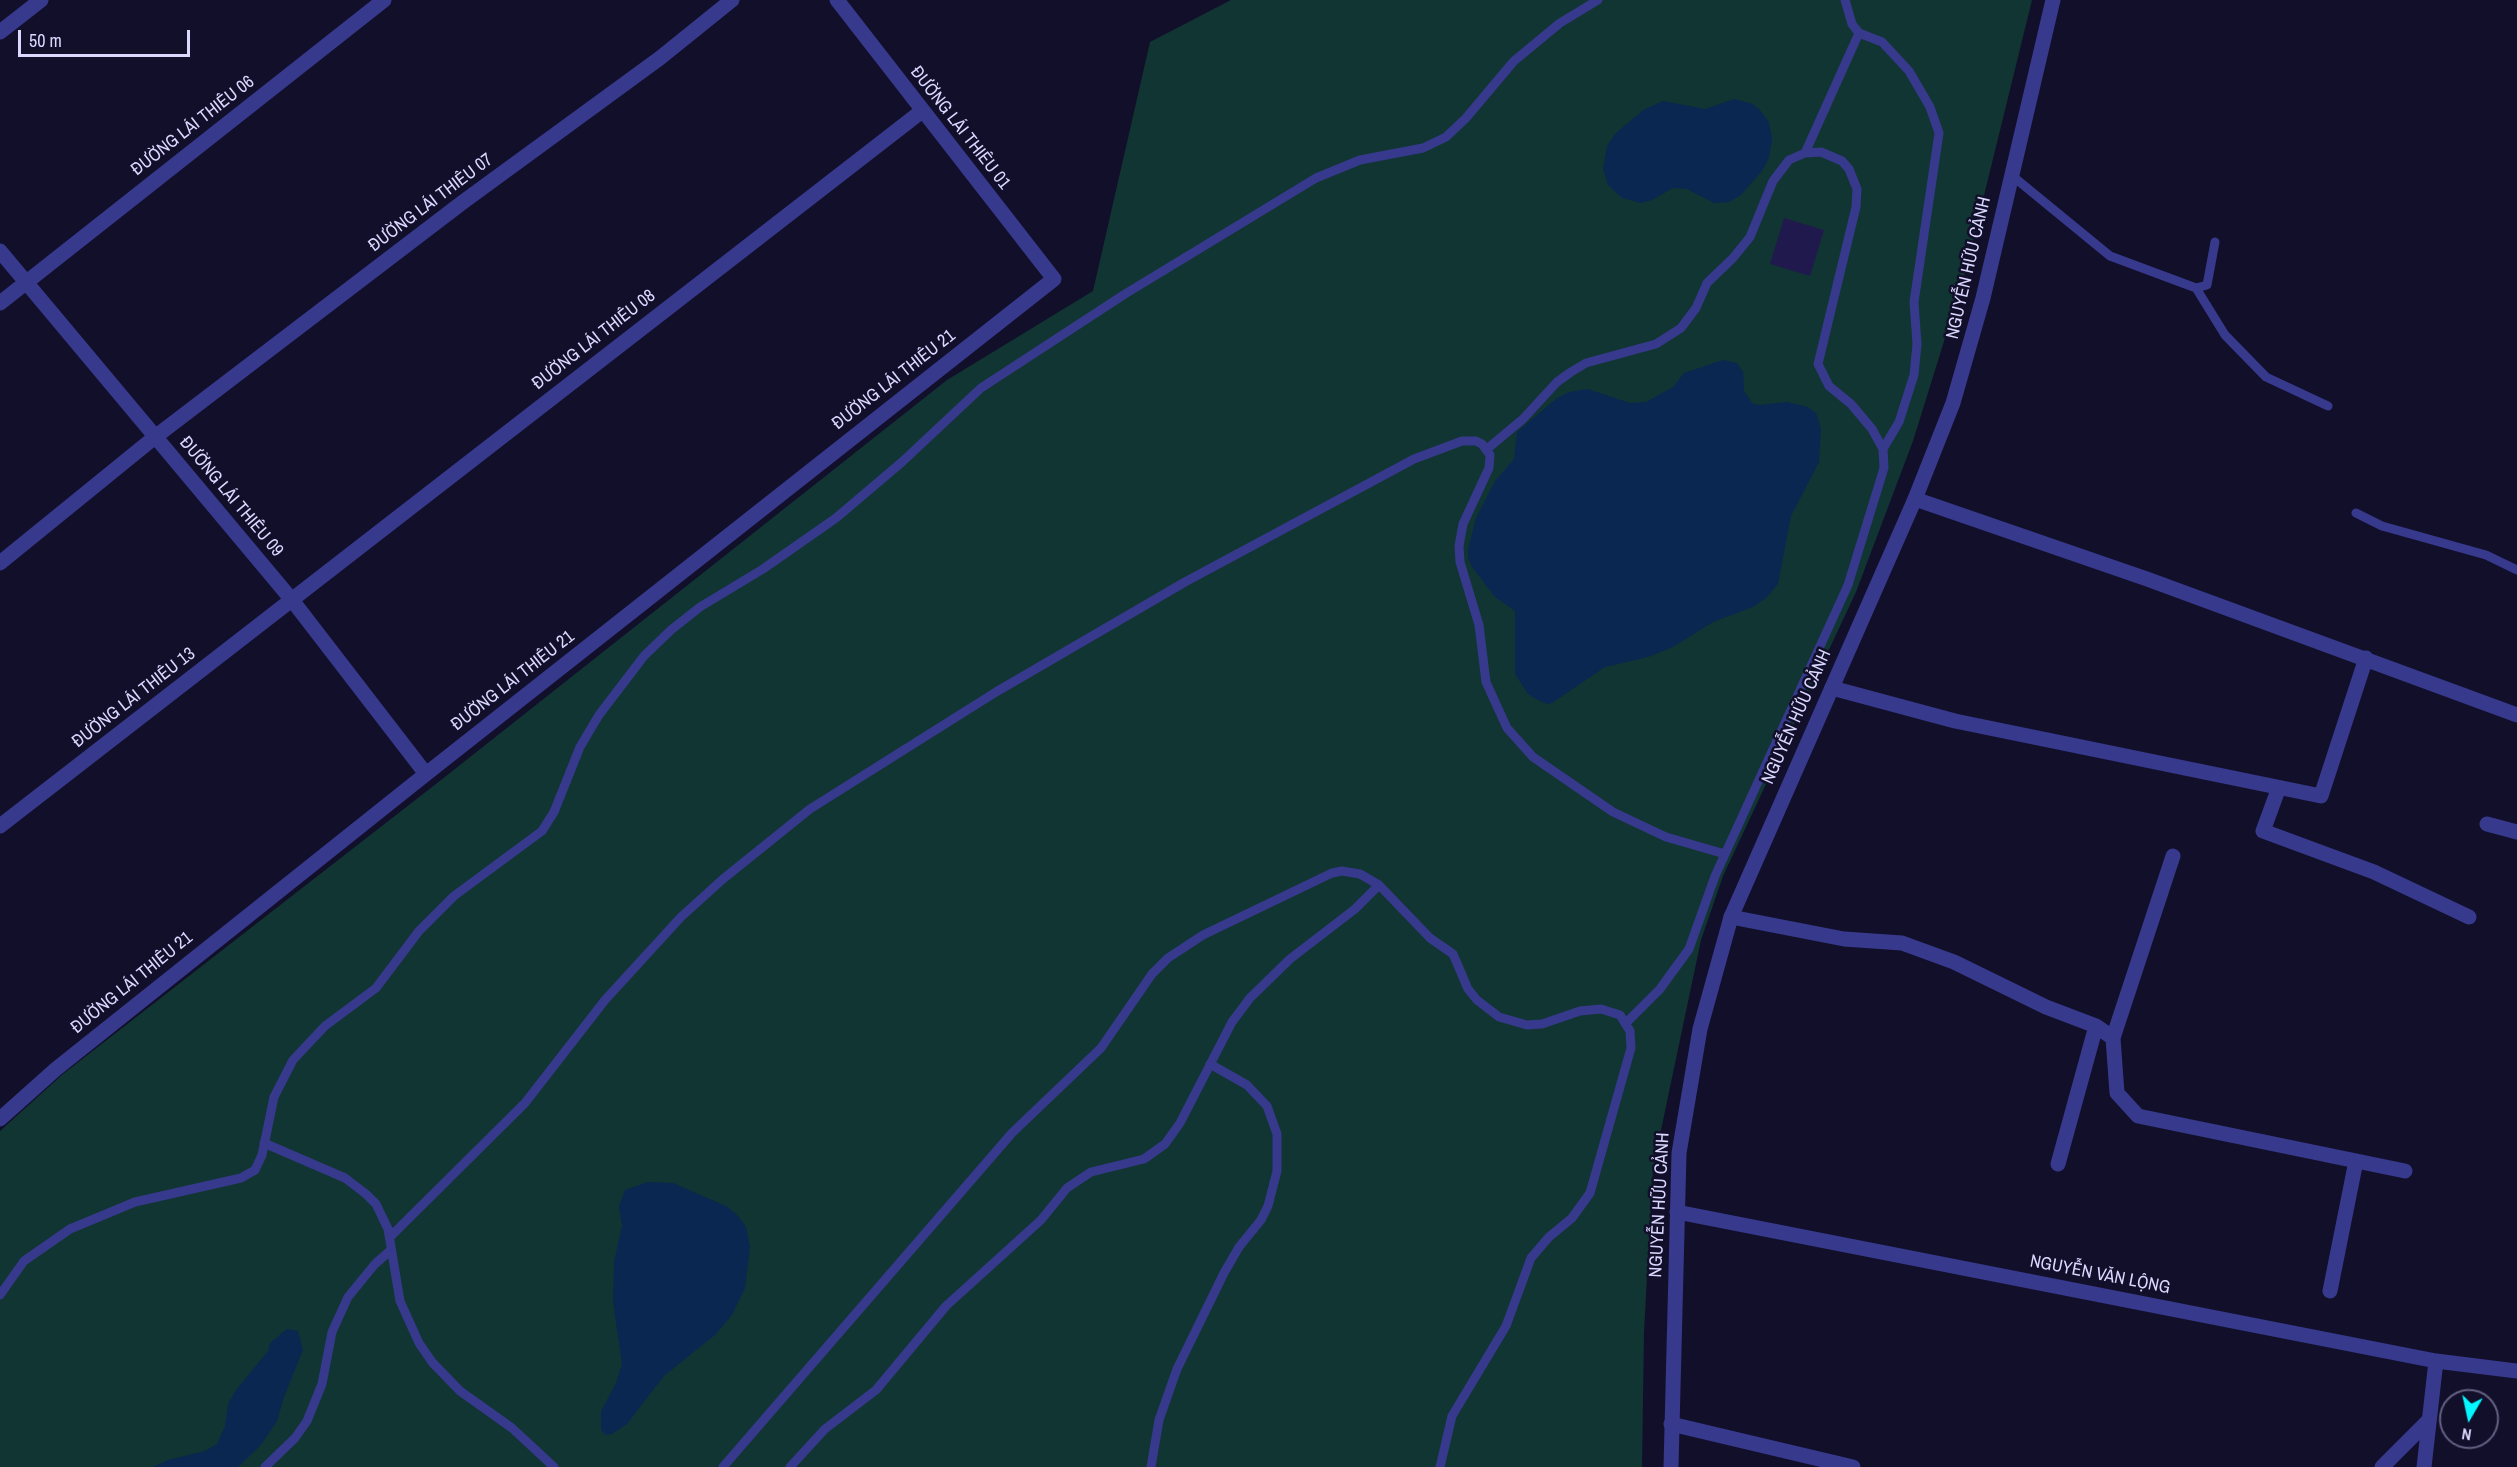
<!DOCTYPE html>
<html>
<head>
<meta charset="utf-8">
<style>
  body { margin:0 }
  #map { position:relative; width:2517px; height:1467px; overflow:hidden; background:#120f2b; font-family:"Archivo Narrow",sans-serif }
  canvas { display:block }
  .north { position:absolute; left:2439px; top:1389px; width:60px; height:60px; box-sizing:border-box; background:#120f2b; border:2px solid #625f80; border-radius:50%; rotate:189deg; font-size:16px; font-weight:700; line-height:24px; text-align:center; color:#dad8ff }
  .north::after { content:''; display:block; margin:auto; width:21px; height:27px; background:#04f7ff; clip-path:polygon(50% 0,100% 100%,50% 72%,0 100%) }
  .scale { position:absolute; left:18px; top:30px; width:172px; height:27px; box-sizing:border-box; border:3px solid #dad8ff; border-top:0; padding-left:8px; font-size:18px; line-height:21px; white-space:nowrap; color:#dad8ff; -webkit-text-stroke:4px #120f2b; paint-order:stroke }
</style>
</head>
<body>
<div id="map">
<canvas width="2517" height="1467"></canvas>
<div class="north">N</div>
<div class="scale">50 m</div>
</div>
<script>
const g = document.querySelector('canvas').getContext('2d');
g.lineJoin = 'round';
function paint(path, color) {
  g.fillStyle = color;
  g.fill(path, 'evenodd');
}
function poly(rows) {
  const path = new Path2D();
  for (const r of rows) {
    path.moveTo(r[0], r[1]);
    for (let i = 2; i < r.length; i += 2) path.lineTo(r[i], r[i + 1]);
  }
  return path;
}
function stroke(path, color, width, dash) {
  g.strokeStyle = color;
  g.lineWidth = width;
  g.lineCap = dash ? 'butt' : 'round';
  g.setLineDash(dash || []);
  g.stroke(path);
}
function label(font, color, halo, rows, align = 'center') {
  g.font = font + ' "Archivo Narrow",sans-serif';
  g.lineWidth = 5;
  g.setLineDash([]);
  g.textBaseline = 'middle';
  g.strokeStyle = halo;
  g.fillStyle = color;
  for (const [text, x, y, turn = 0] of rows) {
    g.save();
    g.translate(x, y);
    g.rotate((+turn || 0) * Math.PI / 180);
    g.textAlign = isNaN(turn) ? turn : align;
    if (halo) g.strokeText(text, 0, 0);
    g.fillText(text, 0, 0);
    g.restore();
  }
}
const green = poly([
  [1231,0,2032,0,1964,277,1913,441,1856,592,1723,876,1701,940,1653,1168,1644,1332,1642,1467,0,1467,0,1131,63,1074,441,780,947,380,1093,291,1150,42]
]);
const water = poly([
  [1734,99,1753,104,1759,109,1769,122,1772,139,1769,158,1762,171,1741,195,1729,202,1714,203,1687,189,1673,188,1652,200,1641,203,1622,198,1608,185,1603,169,1607,146,1615,134,1643,110,1663,101,1705,109],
  [1723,360,1737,363,1743,372,1744,391,1753,404,1760,405,1787,402,1808,407,1816,413,1821,428,1819,462,1791,516,1778,584,1767,597,1753,607,1713,622,1673,647,1648,657,1605,667,1552,703,1547,704,1534,698,1528,694,1515,674,1515,611,1495,597,1472,567,1468,558,1468,549,1476,518,1495,481,1514,459,1517,432,1557,398,1569,392,1588,389,1630,403,1646,402,1673,387,1684,373],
  [648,1182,673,1183,728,1207,738,1216,746,1227,750,1247,745,1288,732,1315,716,1334,664,1376,627,1424,612,1434,606,1435,601,1430,601,1411,616,1383,622,1364,613,1302,614,1262,622,1226,619,1206,625,1190],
  [287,1329,298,1331,303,1350,284,1397,277,1421,260,1446,238,1467,153,1467,168,1460,205,1451,217,1444,225,1426,228,1404,236,1390,268,1351,270,1343]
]);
const building = poly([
  [1784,218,1824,230,1810,276,1770,264]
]);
const service = poly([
  [1845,0,1852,24,1859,33,1882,42,1909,71,1930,107,1939,133,1914,302,1917,344,1914,375,1899,422,1883,449],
  [1805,153,1859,33],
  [2010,174,2110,256,2196,288,2207,285,2215,242],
  [2196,288,2225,335,2266,377,2328,406],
  [1487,449,1523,419,1557,382,1571,372,1586,363,1656,344,1681,328,1696,308,1707,283,1733,258,1750,237,1773,181,1789,160,1805,153,1821,152,1842,161,1849,169,1857,189,1856,207,1818,364,1829,386,1851,404,1872,429,1883,449,1884,468,1848,585,1715,876,1689,949,1660,989,1626,1023],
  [2356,513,2382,526,2486,555,2517,570],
  [264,1143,345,1178,366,1194,376,1204,388,1229,400,1301,419,1343,432,1362,460,1391,512,1428,554,1467],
  [390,1237,525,1103,605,1000,681,917,723,879,810,809,996,692,1185,582,1414,459,1462,441,1476,441,1482,444,1490,455,1489,468,1463,524,1459,546,1460,562,1479,625,1486,682,1507,728,1533,757,1613,812,1666,837,1725,854],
  [0,1295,24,1261,70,1229,135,1202,241,1178,255,1170,262,1155,274,1097,293,1060,325,1026,376,988,419,931,454,896,542,831,554,812,580,747,599,715,644,656,671,630,700,607,763,569,836,518,902,462,981,388,1125,294,1316,178,1360,160,1423,148,1446,137,1466,118,1514,61,1560,23,1598,0],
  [265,1467,295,1438,307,1421,322,1384,332,1332,348,1297,375,1264,391,1250],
  [723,1467,1012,1133,1101,1048,1152,974,1168,958,1203,935,1332,873,1342,871,1360,874,1379,885,1430,938,1453,954,1468,989,1477,1000,1499,1017,1527,1025,1542,1024,1580,1011,1601,1009,1620,1015,1630,1031,1631,1048,1590,1193,1572,1218,1549,1237,1531,1258,1506,1326,1452,1416,1440,1467],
  [790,1467,825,1429,876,1390,946,1306,1041,1220,1067,1188,1091,1172,1144,1159,1165,1144,1180,1123,1232,1022,1250,998,1290,959,1355,909,1379,885],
  [1151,1467,1159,1420,1177,1369,1224,1273,1239,1247,1261,1220,1268,1206,1277,1171,1277,1134,1267,1106,1247,1085,1210,1064]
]);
const minor = poly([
  [0,32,41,0],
  [0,251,292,600,426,774],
  [0,303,384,0],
  [1915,499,2147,579,2517,715],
  [0,563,155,437,463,202,660,58,732,0],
  [1832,688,1955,721,2321,796,2366,658],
  [2278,790,2263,831,2374,872,2469,917],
  [2487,824,2517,832],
  [0,826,922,111],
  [1731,917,1844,939,1902,943,1954,962,2046,1007,2096,1026,2113,1038,2117,1093,2138,1116,2405,1171],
  [2113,1038,2173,856],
  [0,1119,56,1069,426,774,1054,279,837,0],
  [2058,1164,2096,1026],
  [1677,1212,2436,1361,2517,1371],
  [2330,1291,2356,1161],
  [1671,1424,1853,1467],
  [2382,1467,2429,1420],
  [2424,1467,2436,1361]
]);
const tertiary = poly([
  [1671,1467,1679,1153,1700,1029,1731,917,1915,499,1953,403,1983,298,2053,0]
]);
const streetNames = [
  ["ĐƯỜNG LÁI THIÊU 06",193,126,-38],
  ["ĐƯỜNG LÁI THIÊU 01",960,128,52],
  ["ĐƯỜNG LÁI THIÊU 07",431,203,-37],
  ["NGUYỄN HỮU CẢNH",1969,268,-77],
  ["ĐƯỜNG LÁI THIÊU 08",594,340,-38],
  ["ĐƯỜNG LÁI THIÊU 21",894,380,-38],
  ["ĐƯỜNG LÁI THIÊU 09",231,497,50],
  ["ĐƯỜNG LÁI THIÊU 21",513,681,-38],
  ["ĐƯỜNG LÁI THIÊU 13",134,698,-38],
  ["NGUYỄN HỮU CẢNH",1797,717,-66],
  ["ĐƯỜNG LÁI THIÊU 21",132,983,-39],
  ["NGUYỄN HỮU CẢNH",1660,1205,-87],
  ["NGUYỄN VĂN LỘNG",2100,1275,11]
];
paint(green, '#113532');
paint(water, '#092750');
paint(building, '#20194d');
stroke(service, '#37398d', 9);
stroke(minor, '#37398d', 15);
stroke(tertiary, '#37398d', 15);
label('18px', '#dad8ff', '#120f2b', streetNames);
</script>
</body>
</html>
